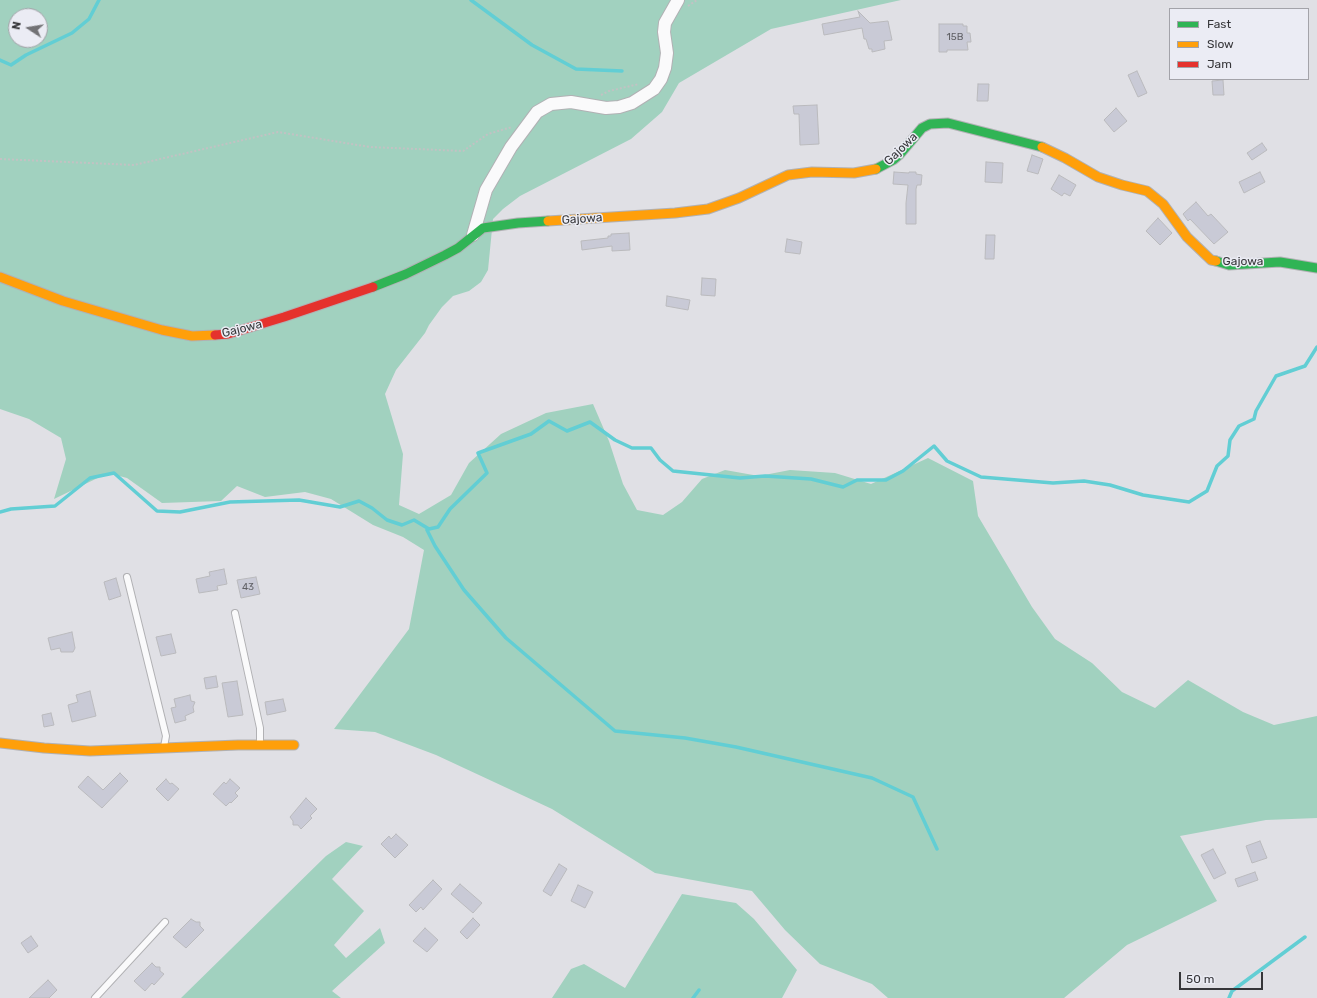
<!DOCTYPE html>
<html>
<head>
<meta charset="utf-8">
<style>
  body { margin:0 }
  #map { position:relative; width:1317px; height:998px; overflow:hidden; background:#e0e0e5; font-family:Rubik,sans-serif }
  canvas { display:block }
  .legend { position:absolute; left:1169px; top:8px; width:140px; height:72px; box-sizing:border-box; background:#ebecf4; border:1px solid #a3a3a9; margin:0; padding:5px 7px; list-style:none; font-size:12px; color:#363639 }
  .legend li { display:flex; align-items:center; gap:8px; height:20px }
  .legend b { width:20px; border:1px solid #a3a3a9 }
  .north { position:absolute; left:8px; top:8px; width:40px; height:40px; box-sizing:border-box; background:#ebecf4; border:1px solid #a3a3a9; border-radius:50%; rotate:282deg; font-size:11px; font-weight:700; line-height:16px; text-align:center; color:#363639 }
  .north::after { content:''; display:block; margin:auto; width:14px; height:18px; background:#727275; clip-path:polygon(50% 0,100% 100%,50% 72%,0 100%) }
  .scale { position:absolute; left:1179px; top:972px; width:84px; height:18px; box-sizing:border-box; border:2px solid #363639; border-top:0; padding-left:5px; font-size:12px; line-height:14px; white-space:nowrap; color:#363639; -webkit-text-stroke:3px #ebecf4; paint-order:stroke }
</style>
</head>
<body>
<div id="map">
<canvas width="1317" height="998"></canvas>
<ul class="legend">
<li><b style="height:5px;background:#30b455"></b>Fast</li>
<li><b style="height:5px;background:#ff9f0a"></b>Slow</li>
<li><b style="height:5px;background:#e5322d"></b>Jam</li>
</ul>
<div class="north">N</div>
<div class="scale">50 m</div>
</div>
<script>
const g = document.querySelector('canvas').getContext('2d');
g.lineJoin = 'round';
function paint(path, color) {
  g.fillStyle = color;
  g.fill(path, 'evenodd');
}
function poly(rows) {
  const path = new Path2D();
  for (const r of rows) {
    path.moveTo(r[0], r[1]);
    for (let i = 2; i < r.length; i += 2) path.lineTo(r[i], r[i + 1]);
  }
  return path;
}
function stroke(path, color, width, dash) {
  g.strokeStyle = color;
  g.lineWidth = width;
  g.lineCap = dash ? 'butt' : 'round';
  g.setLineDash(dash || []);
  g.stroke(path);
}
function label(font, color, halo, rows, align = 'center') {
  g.font = font + ' Rubik,sans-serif';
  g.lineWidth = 3;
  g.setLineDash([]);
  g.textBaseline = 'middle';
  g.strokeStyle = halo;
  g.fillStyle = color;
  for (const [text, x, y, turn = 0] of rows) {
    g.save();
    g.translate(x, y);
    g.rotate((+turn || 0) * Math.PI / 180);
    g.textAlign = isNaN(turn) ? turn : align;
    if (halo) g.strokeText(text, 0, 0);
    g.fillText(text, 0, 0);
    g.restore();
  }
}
const green = poly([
  [0,0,901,0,771,29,679,83,662,112,631,139,520,196,503,209,493,219,488,270,481,282,469,291,453,296,442,307,429,325,425,333,396,370,385,394,403,454,399,505,419,514,451,495,469,463,501,434,546,413,593,404,609,441,623,484,637,510,663,515,682,502,702,479,725,470,759,476,790,470,835,473,871,484,928,458,973,481,978,516,1032,607,1055,639,1092,663,1122,692,1155,708,1188,680,1243,712,1274,725,1317,716,1317,818,1266,820,1180,836,1217,901,1127,945,1064,998,888,998,872,984,820,964,785,930,752,891,655,873,552,809,436,755,375,732,334,729,409,629,424,550,403,537,373,525,331,499,305,492,265,497,237,486,221,501,162,503,127,478,108,473,54,499,66,459,61,438,29,419,0,409],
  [16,16,40,16,40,40,16,40],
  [346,842,363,846,332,879,364,911,334,945,346,958,380,928,385,943,332,991,341,998,181,998,326,856],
  [682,894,736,903,754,919,797,970,782,998,552,998,571,969,584,964,625,988]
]);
const stream = poly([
  [471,0,532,45,576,69,622,71],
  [0,60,11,65,26,55,72,33,89,19,99,0],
  [0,512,11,509,55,506,90,478,114,473,157,511,180,512,230,502,299,500,340,507,359,501,372,508,387,520,402,525,414,520,429,529,438,527,450,509,487,473,478,453,531,434,549,421,567,431,590,422,615,440,632,448,651,448,660,460,673,471,740,478,765,476,811,479,843,487,857,480,886,480,903,471,934,446,947,461,981,477,1053,483,1084,481,1110,485,1143,495,1189,502,1207,491,1217,466,1228,456,1230,440,1239,426,1254,419,1256,411,1276,376,1305,366,1317,347],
  [427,530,435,546,464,590,506,638,615,731,685,738,736,747,872,778,913,797,937,849],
  [693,998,699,990],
  [1229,998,1232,991,1305,937]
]);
const building = poly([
  [858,11,870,23,888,21,892,40,884,41,885,49,872,52,872,49,869,49,866,39,864,39,862,28,824,35,822,24,860,17,858,11],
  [939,24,963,24,963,26,967,26,967,33,970,33,971,42,967,42,968,50,947,50,947,52,939,52,939,24],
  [1137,71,1147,93,1138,97,1128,75,1137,71],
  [1223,80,1224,95,1213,95,1212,81,1223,80],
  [978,84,989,84,988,101,977,101,978,84],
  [817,105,819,144,800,145,799,114,794,114,793,106,817,105],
  [1116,108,1127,121,1114,132,1104,120,1116,108],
  [1262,143,1267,150,1252,160,1247,153,1262,143],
  [1032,155,1043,159,1038,174,1027,171,1032,155],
  [986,162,1003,163,1002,183,985,182,986,162],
  [894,172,909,173,909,172,916,172,916,174,922,175,921,185,917,185,916,189,916,224,906,224,906,203,908,185,893,184,894,172],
  [1260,172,1265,182,1244,193,1239,182,1260,172],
  [1059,175,1076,185,1070,196,1064,193,1062,196,1051,189,1059,175],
  [1196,202,1208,216,1211,214,1228,232,1214,244,1190,219,1188,221,1183,214,1196,202],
  [1158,218,1172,233,1160,245,1146,231,1158,218],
  [629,233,630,250,612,251,612,246,582,250,581,241,608,238,608,236,611,236,611,234,629,233],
  [986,235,995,235,994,259,985,259,986,235],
  [787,239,802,242,800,254,785,252,787,239],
  [702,278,716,279,715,296,701,295,702,278],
  [667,296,690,300,688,310,666,306,667,296],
  [224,569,227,584,217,586,218,590,199,593,196,579,210,576,209,572,224,569],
  [256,577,260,594,241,598,237,580,256,577],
  [116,578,121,596,109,600,104,582,116,578],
  [72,632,75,648,73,652,61,652,60,648,51,650,48,638,72,632],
  [171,634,176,653,161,656,156,637,171,634],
  [216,676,218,687,206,689,204,678,216,676],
  [237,681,243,715,228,717,222,683,237,681],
  [90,691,96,716,72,722,68,705,78,702,76,695,90,691],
  [190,695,191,701,195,702,193,707,194,712,185,716,186,720,175,723,171,708,176,707,174,699,190,695],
  [283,699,286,711,267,715,265,702,283,699],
  [51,713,54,725,44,727,42,715,51,713],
  [120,773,128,781,102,808,78,787,88,776,103,790,120,773],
  [166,779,170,784,172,783,179,789,168,801,156,789,166,779],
  [230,779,240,788,235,793,238,796,231,803,230,802,226,806,213,794,224,782,226,784,230,779],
  [306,798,317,809,310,816,312,818,301,829,298,825,293,825,293,821,290,817,306,798],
  [396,834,408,845,395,858,381,844,389,836,391,839,396,834],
  [1260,841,1267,858,1252,863,1246,846,1260,841],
  [1213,849,1226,873,1214,879,1201,855,1213,849],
  [559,864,567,869,551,896,543,891,559,864],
  [1255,872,1258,880,1238,887,1235,879,1255,872],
  [433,880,442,889,423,910,421,907,416,912,409,905,433,880],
  [460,884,482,903,473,913,451,894,460,884],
  [578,885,593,892,585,908,571,901,578,885],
  [473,918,480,925,467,939,460,932,473,918],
  [191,919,196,922,200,922,200,926,204,930,186,948,173,937,191,919],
  [425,928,438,940,427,952,413,941,425,928],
  [31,936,38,946,28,953,21,943,31,936],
  [152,963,156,967,160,967,160,971,164,974,154,985,152,983,145,991,134,981,152,963],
  [48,980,57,990,49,998,29,998,48,980]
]);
const path = poly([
  [688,6,697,0],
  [601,95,609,91,639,84],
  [0,159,134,165,278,132,370,147,463,151,488,134,512,127]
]);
const lane = poly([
  [127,577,166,736,164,747],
  [235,613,260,728,260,743],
  [95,998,165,922]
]);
const street = poly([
  [473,235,486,190,511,147,537,112,551,104,571,102,606,108,619,107,632,103,654,89,661,79,665,68,667,53,664,32,665,23,678,0]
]);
const fast = poly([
  [876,169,893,160,900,154,922,128,930,124,948,123,1042,147],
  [1216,261,1229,265,1280,262,1317,268],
  [373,287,406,274,445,255,458,248,483,228,518,223,548,221]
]);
const slow = poly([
  [1042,147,1065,158,1098,177,1122,185,1147,191,1163,204,1187,237,1211,260,1216,261],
  [548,221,675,213,708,209,739,198,788,175,812,172,854,173,876,169],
  [0,277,63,301,162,330,192,336,215,335],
  [0,743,44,748,90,751,238,745,294,745]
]);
const jam = poly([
  [215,335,228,334,284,317,373,287]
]);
const numberNames = [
  ["15B",955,37],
  ["43",248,587]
];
const streetNames = [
  ["Gajowa",901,149,-44],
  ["Gajowa",582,219,-4],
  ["Gajowa",1243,262],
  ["Gajowa",242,329,-14]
];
paint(green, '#a1d1bf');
stroke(stream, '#62ced4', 3.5);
paint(building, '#c9cad6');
stroke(building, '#bababd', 1);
stroke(lane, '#b1b1b4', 8);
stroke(street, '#b1b1b4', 14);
stroke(fast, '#b1b1b4', 11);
stroke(slow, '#b1b1b4', 11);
stroke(jam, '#b1b1b4', 11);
stroke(path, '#c2c2c3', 2, [2, 2]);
stroke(lane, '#fafafb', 6);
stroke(street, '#fafafb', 12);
stroke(fast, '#30b455', 9);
stroke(slow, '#ff9f0a', 9);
stroke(jam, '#e5322d', 9);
label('10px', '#5f5f64', null, numberNames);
label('12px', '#363639', '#ebecf4', streetNames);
</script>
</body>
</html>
